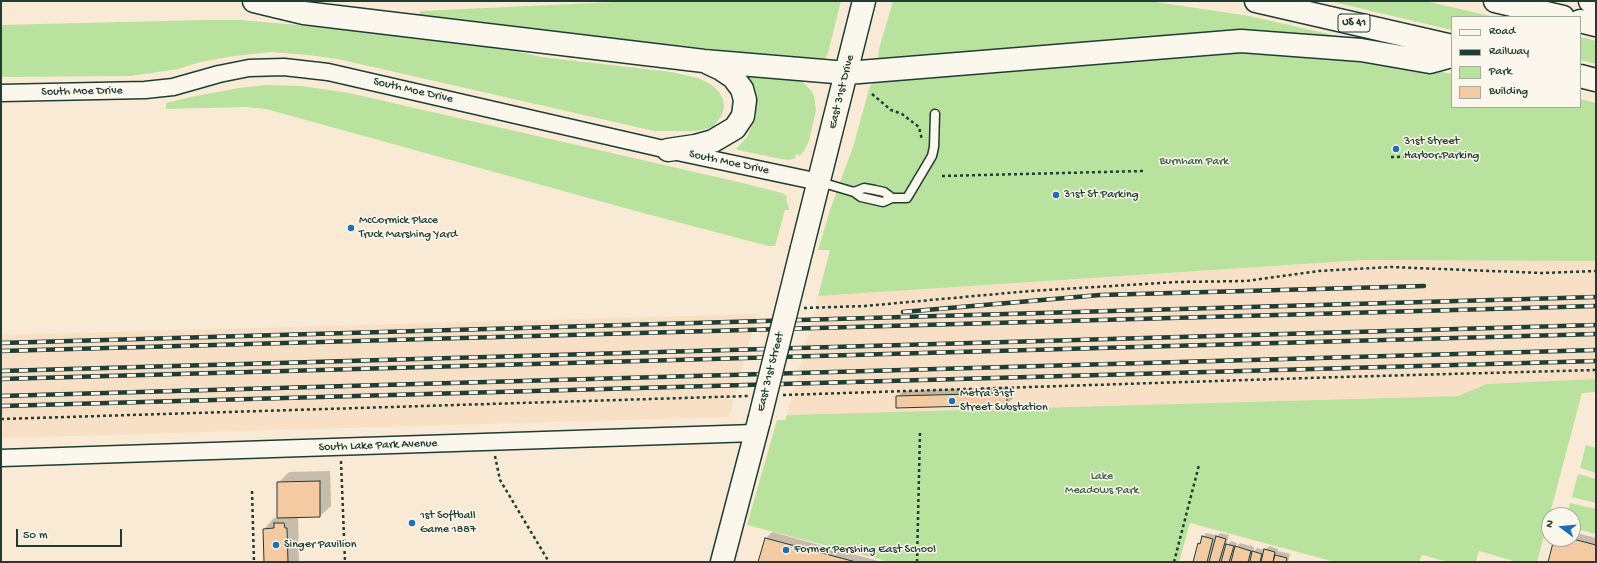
<!DOCTYPE html>
<html>
<head>
<meta charset="utf-8">
<style>
  body { margin:0 }
  #map { position:relative; width:1597px; height:563px; overflow:hidden; background:#f9ead6; font-family:"Gochi Hand",sans-serif }
  canvas { display:block }
  .frame { position:absolute; inset:0; border:2px solid #1f3d34; pointer-events:none }
  .legend { position:absolute; left:1451px; top:16px; width:130px; height:92px; box-sizing:border-box; background:#fbf7ec; border:1px solid #a3ada2; margin:0; padding:5px 7px; list-style:none; font-size:12px; color:#1f3d34 }
  .legend li { display:flex; align-items:center; gap:8px; height:20px }
  .legend b { width:20px; border:1px solid #a3ada2 }
  .north { position:absolute; left:1541px; top:507px; width:40px; height:40px; box-sizing:border-box; background:#fbf7ec; border:1px solid #a3ada2; border-radius:50%; rotate:286deg; font-size:11px; font-weight:700; line-height:16px; text-align:center; color:#1f3d34 }
  .north::after { content:''; display:block; margin:auto; width:14px; height:18px; background:#1f6fb2; clip-path:polygon(50% 0,100% 100%,50% 72%,0 100%) }
  .scale { position:absolute; left:16px; top:529px; width:106px; height:18px; box-sizing:border-box; border:2px solid #1f3d34; border-top:0; padding-left:5px; font-size:12px; line-height:14px; white-space:nowrap; color:#1f3d34; -webkit-text-stroke:3px #fbf7ec; paint-order:stroke }
</style>
</head>
<body>
<div id="map">
<canvas width="1597" height="563"></canvas>
<div class="frame"></div>
<ul class="legend">
<li><b style="height:5px;background:#fbf7ec"></b>Road</li>
<li><b style="height:5px;background:#1f3d34"></b>Railway</li>
<li><b style="height:11px;background:#b9e29f"></b>Park</li>
<li><b style="height:11px;background:#f3caa2"></b>Building</li>
</ul>
<div class="north">N</div>
<div class="scale">50 m</div>
</div>
<script>
const g = document.querySelector('canvas').getContext('2d');
g.lineJoin = 'round';
function paint(path, color) {
  g.fillStyle = color;
  g.fill(path, 'evenodd');
}
function poly(rows) {
  const path = new Path2D();
  for (const r of rows) {
    path.moveTo(r[0], r[1]);
    for (let i = 2; i < r.length; i += 2) path.lineTo(r[i], r[i + 1]);
  }
  return path;
}
function stroke(path, color, width, dash) {
  g.strokeStyle = color;
  g.lineWidth = width;
  g.lineCap = dash ? 'butt' : 'round';
  g.setLineDash(dash || []);
  g.stroke(path);
}
function label(font, color, halo, rows, align = 'center') {
  g.font = font + ' "Gochi Hand",sans-serif';
  g.lineWidth = 3;
  g.setLineDash([]);
  g.textBaseline = 'middle';
  g.strokeStyle = halo;
  g.fillStyle = color;
  for (const [text, x, y, turn = 0] of rows) {
    g.save();
    g.translate(x, y);
    g.rotate((+turn || 0) * Math.PI / 180);
    g.textAlign = isNaN(turn) ? turn : align;
    if (halo) g.strokeText(text, 0, 0);
    g.fillText(text, 0, 0);
    g.restore();
  }
}
const built = poly([
  [1365,260,1596,261,1596,392,787,415,818,296],
  [757,314,729,417,1,438,1,335]
]);
const green = poly([
  [637,1,841,1,828,53,826,58,821,61,420,17,419,14,421,11],
  [893,1,1149,1,1249,16,1355,40,878,60,879,49],
  [1329,1,1425,1,1495,17,1452,17,1452,30],
  [205,20,241,20,297,25,491,45,541,57,671,72,698,78,712,85,719,92,723,99,724,108,722,115,713,127,696,131,654,131,338,59,308,55,271,52,234,56,200,62,178,69,131,76,1,77,1,25],
  [1580,37,1596,41,1596,64,1580,60],
  [1250,50,1405,65,1452,74,1452,107,1580,107,1580,99,1596,103,1596,261,1365,260,818,296,830,250,818,250,830,210,853,147,870,86,875,81],
  [747,74,792,78,801,81,811,90,814,96,816,110,809,141,804,151,799,156,798,154,795,156,796,158,789,160,781,159,738,150,736,149,747,137,756,117,756,106,754,96],
  [265,85,302,86,349,93,734,181,782,193,787,196,786,199,789,208,789,210,785,210,775,246,768,246,632,210,266,109,247,107,166,109,166,103,191,97,239,88],
  [1596,379,1596,392,1582,393,1537,562,1517,562,1479,551,1476,562,1448,562,1422,555,1419,562,1335,562,1190,523,1179,562,890,562,747,525,777,420,785,420,787,415,1458,396,1487,384],
  [1586,445,1596,448,1596,473,1580,468],
  [1578,474,1596,479,1596,503,1572,497],
  [1570,503,1596,509,1596,534,1573,528,1573,515,1567,515]
]);
const shadow = poly([
  [1012,387,1013,398,1007,404,897,407,897,397,903,391],
  [330,471,331,506,320,516,298,517,299,562,265,562,264,529,274,518,278,518,278,483,289,472],
  [772,532,882,562,760,562,766,538],
  [1573,532,1596,538,1596,562,1549,562,1555,539,1573,539],
  [1206,533,1216,535,1215,538,1220,533,1229,535,1226,546,1231,541,1237,543,1236,547,1240,543,1254,547,1253,552,1257,548,1265,550,1269,546,1278,549,1278,551,1290,554,1288,562,1194,562,1199,544]
]);
const building = poly([
  [1007,393,1007,405,896,408,896,396,1007,393],
  [320,481,320,517,277,518,277,482,320,481],
  [274,523,284,523,285,528,287,528,288,562,264,562,263,529,274,528,274,523],
  [1202,536,1213,539,1207,562,1193,562,1198,543,1200,544,1202,536],
  [1216,536,1226,539,1219,562,1209,562,1216,536],
  [765,538,856,562,758,562,765,538],
  [1554,539,1573,539,1596,545,1596,562,1548,562,1554,539],
  [1226,544,1234,546,1229,562,1221,562,1226,544],
  [1235,546,1251,551,1248,562,1231,562,1235,546],
  [1264,549,1275,552,1273,562,1261,562,1264,549],
  [1252,551,1262,554,1260,562,1250,562,1252,551],
  [1275,555,1287,558,1286,562,1273,562,1275,555]
]);
const path = poly([
  [872,94,891,110,902,114,919,127,922,140],
  [1391,157,1457,156],
  [942,176,1143,171],
  [804,308,865,306,1030,291,1177,282,1246,281,1319,271,1391,267,1542,273,1596,271],
  [783,395,1340,377,1596,370],
  [1,419,748,396],
  [495,456,500,480,549,562],
  [341,461,345,562],
  [252,491,254,562],
  [917,562,920,431],
  [1174,562,1199,465]
]);
const lane = poly([
  [820,182,854,192],
  [892,198,884,192,875,190,864,188,854,192,861,197,883,202,892,198,907,198,932,156,934,147,935,114]
]);
const street = poly([
  [1,93,145,90,173,87,219,74,249,68,284,67,328,72,668,150,819,182],
  [1,458,755,433]
]);
const secondary = poly([
  [802,248,864,1],
  [722,562,759,421]
]);
const highway = poly([
  [254,1,304,13,704,61,847,73,1241,41,1361,50,1430,62,1452,56],
  [1256,1,1452,46],
  [1495,1,1563,17],
  [1590,1,1596,3],
  [1580,21,1596,25],
  [1580,76,1596,80],
  [668,150,695,146,713,141,735,128,743,116,745,100,742,89,733,77,721,69,708,63]
]);
const rail = poly([
  [903,312,1100,295,1424,286],
  [1,343,1596,297],
  [1,351,1596,306],
  [1,371,1596,325],
  [1,379,1596,334],
  [1,396,1596,350],
  [1,406,1596,361]
]);
const secondaryBridge = poly([
  [759,421,802,248]
]);
const markers = [
  [1396,149,4,"#1f6fb2"],
  [1056,195,4,"#1f6fb2"],
  [351,228,4,"#1f6fb2"],
  [952,401,4,"#1f6fb2"],
  [412,523,4,"#1f6fb2"],
  [276,545,4,"#1f6fb2"],
  [786,550,4,"#1f6fb2"]
];
const shields = [
  [1354,23,32]
];
const shieldNames = [
  ["US 41",1354,23]
];
const streetNames = [
  ["South Moe Drive",413,91,13],
  ["South Moe Drive",82,92,-1],
  ["East 31st Drive",842,92,-76],
  ["South Moe Drive",729,163,12],
  ["East 31st Street",771,372,-76],
  ["South Lake Park Avenue",378,446,-2]
];
const poiNames = [
  ["31st Street",1404,142],
  ["Harbor Parking",1404,156],
  ["31st St Parking",1064,195],
  ["McCormick Place",359,221],
  ["Truck Marshing Yard",359,235],
  ["Metra 31st",960,394],
  ["Street Substation",960,408],
  ["1st Softball",420,516],
  ["Game 1887",420,530],
  ["Singer Pavilion",284,545],
  ["Former Pershing East School",794,550]
];
const parkNames = [
  ["Burnham Park",1194,162],
  ["Lake",1102,477],
  ["Meadows Park",1102,491]
];
paint(built, '#f7e0c6');
paint(green, '#b9e29f');
paint(shadow, '#0003');
paint(building, '#f3caa2');
stroke(building, '#1f3d34', 1);
stroke(lane, '#1f3d34', 11);
stroke(street, '#1f3d34', 19);
stroke(secondary, '#1f3d34', 25);
stroke(highway, '#1f3d34', 25);
stroke(path, '#1f3d34', 2.5, [3, 3]);
stroke(lane, '#fbf7ec', 8);
stroke(street, '#fbf7ec', 16);
stroke(secondary, '#fbf7ec', 22);
stroke(highway, '#fbf7ec', 22);
stroke(rail, '#1f3d34', 4.5);
stroke(rail, '#fbf7ec', 3, [9]);
stroke(secondaryBridge, '#1f3d34', 25, []);
stroke(secondaryBridge, '#fbf7ec', 22);
for (const [x, y, r, color] of markers) {
  const dot = new Path2D();
  dot.arc(x, y, r, 0, 2 * Math.PI);
  g.fillStyle = color;
  g.fill(dot);
  stroke(dot, '#fbf7ec', 1.5);
}
for (const [x, y, w] of shields) {
  const box = new Path2D();
  box.roundRect(x - w / 2, y - 9, w, 18, 3);
  g.fillStyle = '#fbf7ec';
  g.fill(box);
  stroke(box, '#1f3d34', 1);
}
label('bold 11px', '#1f3d34', null, shieldNames);
label('12px', '#1f3d34', '#fbf7ec', streetNames);
label('12px', '#1f3d34', '#fbf7ec', poiNames, 'left');
label('12px', '#3e5e49', '#fbf7ec', parkNames);
</script>
</body>
</html>
